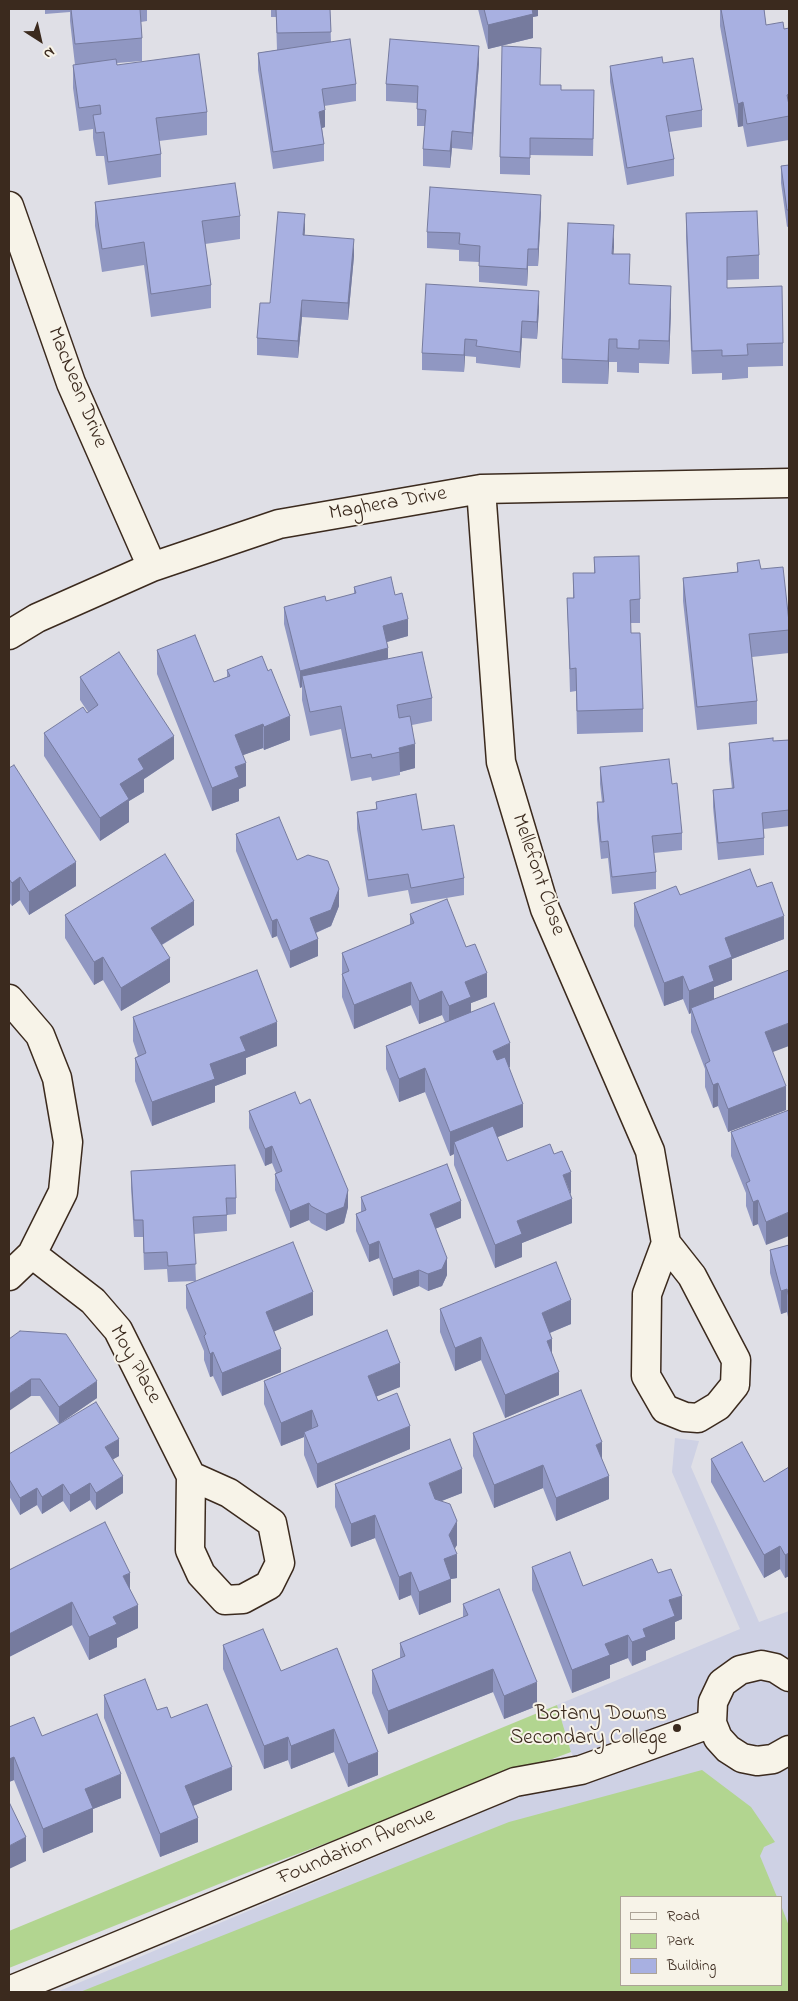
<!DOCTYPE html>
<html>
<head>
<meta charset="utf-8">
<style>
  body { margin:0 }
  #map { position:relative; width:798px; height:2001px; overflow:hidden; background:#dfdfe6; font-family:"Indie Flower",sans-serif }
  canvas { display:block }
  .frame { position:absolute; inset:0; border:10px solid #3b2a1e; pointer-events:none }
  .legend { position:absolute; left:620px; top:1896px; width:162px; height:90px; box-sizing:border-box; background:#f7f3e8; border:1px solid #aca397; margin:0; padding:6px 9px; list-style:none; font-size:15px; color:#3b2a1e }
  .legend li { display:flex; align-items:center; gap:10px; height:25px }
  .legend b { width:25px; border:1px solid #aca397 }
  .north { position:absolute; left:15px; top:15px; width:50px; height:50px; -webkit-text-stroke:4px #f7f3e8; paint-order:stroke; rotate:145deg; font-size:14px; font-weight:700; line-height:20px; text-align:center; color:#3b2a1e }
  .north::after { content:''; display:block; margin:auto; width:18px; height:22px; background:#3b2a1e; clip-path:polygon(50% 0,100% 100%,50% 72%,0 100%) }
</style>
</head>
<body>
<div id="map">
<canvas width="798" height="2001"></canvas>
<div class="frame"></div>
<ul class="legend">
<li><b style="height:6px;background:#f7f3e8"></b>Road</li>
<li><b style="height:14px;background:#b2d590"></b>Park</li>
<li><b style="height:14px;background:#a8b0e1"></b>Building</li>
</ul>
<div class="north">N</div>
</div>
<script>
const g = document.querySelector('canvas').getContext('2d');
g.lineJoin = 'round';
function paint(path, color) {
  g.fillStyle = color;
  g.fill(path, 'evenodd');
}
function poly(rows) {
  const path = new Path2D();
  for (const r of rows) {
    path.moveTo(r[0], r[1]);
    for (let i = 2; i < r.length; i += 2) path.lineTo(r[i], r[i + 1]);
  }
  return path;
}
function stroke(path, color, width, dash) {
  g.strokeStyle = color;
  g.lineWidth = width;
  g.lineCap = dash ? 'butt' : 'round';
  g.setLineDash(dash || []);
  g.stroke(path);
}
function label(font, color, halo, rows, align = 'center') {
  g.font = font + ' "Indie Flower",sans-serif';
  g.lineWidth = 4;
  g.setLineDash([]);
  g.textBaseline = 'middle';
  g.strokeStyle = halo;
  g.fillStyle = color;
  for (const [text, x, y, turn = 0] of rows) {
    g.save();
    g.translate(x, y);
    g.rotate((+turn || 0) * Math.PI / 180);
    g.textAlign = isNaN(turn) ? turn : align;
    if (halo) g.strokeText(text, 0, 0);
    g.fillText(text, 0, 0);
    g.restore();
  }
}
const built = poly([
  [675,1438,699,1441,691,1467,759,1622,789,1611,789,1992,57,1992,581,1770,571,1752,557,1705,740,1629,672,1472],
  [622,1897,782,1897,782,1985,622,1985]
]);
const green = poly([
  [557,1705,571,1752,249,1872,9,1968,9,1931],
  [702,1770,751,1807,775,1842,764,1847,760,1856,777,1897,622,1897,622,1985,782,1985,782,1908,789,1926,789,1992,80,1992,509,1822]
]);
const minor = poly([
  [9,206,71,383,152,567],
  [481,489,501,762,545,909,650,1151,666,1243,692,1276,736,1360,735,1385,718,1406,698,1418,685,1417,665,1409,646,1376,647,1294,666,1243],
  [9,635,37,618,152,567,279,524,481,489,789,483],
  [9,999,40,1035,57,1078,68,1142,63,1192,32,1254,9,1276],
  [32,1254,93,1301,118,1330,191,1476,229,1493,272,1523,280,1563,269,1585,243,1599,225,1600,201,1574,190,1550,191,1476],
  [789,1677,775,1668,761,1665,740,1670,722,1683,713,1702,712,1723,718,1738,728,1749,742,1758,757,1761,773,1759,789,1750],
  [9,1991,515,1782,581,1770,712,1723]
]);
const wall = poly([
  [45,9,147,9,147,21,141,22,142,38,142,61,117,63,117,65,207,112,207,135,159,141,161,154,161,177,108,185,104,156,96,156,93,138,93,129,79,131,73,88,73,65,75,65,70,21,70,12,45,14],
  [271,9,374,9,330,10,331,42,356,84,356,101,324,106,325,127,322,128,324,144,324,161,273,169,258,70,258,53,277,50,276,17,271,17],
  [478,9,538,9,538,16,533,17,533,38,488,49],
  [720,9,764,9,766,25,784,29,789,28,789,140,747,147,743,126,738,127,720,26],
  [479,63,472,150,452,148,450,168,423,166,423,149,425,126,417,126,417,103,386,101,386,84],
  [663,63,702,110,702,127,669,132,674,159,674,176,627,185,610,82,610,66],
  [540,85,561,90,594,107,593,156,530,155,530,175,500,174,500,157],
  [789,165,789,226,787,227,781,183,781,166],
  [95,202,240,216,240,239,205,244,211,285,211,308,151,317,144,265,102,272,95,226],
  [541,211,538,266,528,266,527,286,479,282,479,262,459,261,459,250,427,248,427,232],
  [686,213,759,255,759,279,727,280,727,288,783,343,783,366,748,367,748,378,722,380,722,373,692,374,686,237],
  [305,230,304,236,354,256,348,320,302,317,298,358,257,355,257,338,270,303],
  [613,254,630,284,671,309,669,364,639,363,639,373,617,372,617,362,609,362,608,384,562,383,562,359],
  [539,308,537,339,522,338,520,368,476,363,476,357,465,356,464,372,422,370,422,353],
  [594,557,640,599,640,623,630,623,631,633,643,709,643,732,577,734,576,691,570,692,567,598,573,598,573,573,594,573],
  [737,563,761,569,789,622,789,653,752,657,757,701,757,724,697,730,683,601,683,578,737,572],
  [354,587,395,595,408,636,387,642,388,659,432,698,432,721,412,725,415,768,400,772,400,775,372,781,371,777,351,781,341,729,310,736,302,700,302,687,300,688,284,624,284,607,326,601,354,594],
  [157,650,214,682,227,677,227,670,290,740,264,750,263,748,243,755,246,786,239,789,239,801,212,811,157,674],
  [80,677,174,759,144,779,144,792,129,801,129,822,100,841,44,756,44,733,88,712,80,700],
  [789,740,789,826,764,829,764,855,718,860,713,807,713,790,732,789,729,759,729,743,773,741],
  [600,767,672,784,682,833,682,850,654,853,656,872,656,889,612,894,608,858,601,859,597,819,597,802,602,802,600,784],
  [9,768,76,886,29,915,20,900,12,906,9,902],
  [376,802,422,830,464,878,464,895,411,904,408,890,368,897,357,829,357,812,376,809],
  [236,834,297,860,339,906,331,926,316,933,318,956,290,968,277,936,272,938,236,851],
  [757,887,784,939,732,959,732,980,714,987,714,999,773,1052,786,1110,728,1132,718,1106,713,1108,705,1087,705,1069,691,1032,691,1013,689,1014,683,999,664,1006,634,926,634,903,680,895],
  [410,914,466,947,487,997,471,1003,471,1012,510,1067,509,1067,523,1127,497,1137,507,1161,571,1195,572,1223,522,1243,522,1257,495,1268,454,1165,454,1154,450,1156,425,1092,399,1102,386,1069,386,1046,445,1022,442,1015,419,1024,411,1005,354,1029,342,997,342,953,410,925],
  [65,915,194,925,162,945,170,982,121,1011,103,980,94,985,65,938],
  [133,1017,277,1046,246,1058,246,1074,215,1086,215,1102,152,1126,135,1081,135,1058,138,1056,133,1041],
  [300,1104,348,1207,344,1223,326,1231,311,1223,309,1220,290,1228,275,1190,275,1174,276,1173,272,1163,265,1166,249,1128,249,1111],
  [789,1110,766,1245,758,1224,753,1226,746,1206,746,1193,731,1156,731,1132],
  [131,1171,236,1198,236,1214,227,1215,227,1231,194,1234,196,1281,168,1282,167,1269,144,1270,143,1237,134,1237,131,1188],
  [361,1197,461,1218,435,1229,447,1275,442,1286,428,1291,419,1286,393,1296,379,1258,369,1262,356,1231,356,1214,361,1212],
  [789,1245,789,1322,787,1312,781,1314,770,1273,770,1250],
  [186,1285,313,1315,274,1331,281,1372,222,1396,213,1376,210,1377,204,1360,204,1351,186,1308],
  [440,1309,571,1324,550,1333,552,1354,559,1395,505,1418,481,1360,455,1371,440,1332],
  [9,1339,97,1398,59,1424,40,1396,31,1396],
  [264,1381,400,1387,376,1396,378,1401,410,1449,317,1488,304,1455,304,1437,281,1446,264,1404],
  [473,1433,602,1459,609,1499,556,1521,543,1488,494,1508,473,1456],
  [9,1454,119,1456,113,1459,123,1493,96,1510,90,1500,70,1512,63,1501,42,1514,37,1505,20,1515,9,1496],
  [711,1459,764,1482,789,1467,789,1576,785,1578,780,1569,764,1578,711,1482],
  [335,1484,462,1493,441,1501,457,1545,454,1549,457,1578,451,1579,451,1602,419,1615,411,1595,399,1600,375,1538,351,1547,335,1507],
  [532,1567,583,1586,658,1573,682,1619,675,1622,675,1639,646,1651,646,1660,632,1666,628,1658,610,1665,610,1678,572,1693,532,1590],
  [9,1570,130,1589,138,1628,117,1638,117,1647,89,1660,72,1625,9,1657],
  [463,1604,537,1706,504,1719,493,1692,388,1734,372,1693,372,1670,400,1658,400,1643,463,1617],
  [223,1645,281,1671,378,1775,348,1787,334,1752,291,1769,288,1760,264,1769,223,1669],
  [104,1695,157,1710,171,1718,232,1790,193,1806,198,1842,160,1857,104,1718],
  [9,1727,42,1736,121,1798,93,1809,93,1832,43,1853,14,1780,9,1782]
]);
const shadedWall = poly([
  [528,9,538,9,538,16,533,17,533,38,488,49,488,25],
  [479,46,479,63,472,150,472,133],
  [743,102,743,126,738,127,738,104],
  [325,110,325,127,319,129,319,112],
  [452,131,452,148,450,168,450,151],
  [541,195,541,211,538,266,538,249],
  [305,214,305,230,303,252,303,235],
  [614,225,614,248,612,277,612,254],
  [354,239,354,256,348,320,348,303],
  [528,249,528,266,527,286,527,269],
  [671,286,671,309,669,364,669,341],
  [539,291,539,308,537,339,537,322],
  [302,300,302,317,298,358,298,341],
  [522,321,522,338,520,368,520,352],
  [465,339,465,356,464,372,464,355],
  [609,339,609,362,608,384,608,361],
  [408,619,408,636,383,643,383,626],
  [388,648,388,665,302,676,302,687,300,688,300,671],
  [290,716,290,740,264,750,264,727],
  [263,724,263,748,235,758,235,735],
  [174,736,174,759,144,779,144,792,129,801,129,822,100,841,100,818,120,784,138,759],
  [415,744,415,768,400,772,399,748],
  [246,763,246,786,239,789,239,801,212,811,212,788,235,767],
  [76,862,76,886,29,915,29,892],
  [20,877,20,900,12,906,12,883],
  [339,889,339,906,331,926,310,935,310,918],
  [194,901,194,925,151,951,151,928],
  [784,916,784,939,732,959,732,980,714,987,714,1004,691,1008,691,1013,689,1014,689,991,709,966,725,938],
  [277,919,277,936,272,938,272,921],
  [318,939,318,956,290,968,290,951],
  [103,957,103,980,94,985,94,962],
  [170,958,170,982,121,1011,121,988],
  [487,973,487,997,471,1003,471,1020,449,1029,449,1006,465,982],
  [683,976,683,999,664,1006,664,983],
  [411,982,411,1005,354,1029,354,1005],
  [442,991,442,1015,419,1024,419,1001],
  [277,1022,277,1046,246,1058,246,1074,215,1086,215,1102,152,1126,152,1102,210,1064,240,1037],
  [789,1023,789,1046,765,1055,765,1032],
  [510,1043,510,1067,493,1074,493,1051],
  [425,1068,425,1092,399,1102,399,1079],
  [718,1083,718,1106,713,1108,713,1085],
  [786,1086,786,1110,728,1132,728,1109],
  [523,1104,523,1127,458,1153,454,1142,454,1154,450,1156,450,1132],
  [272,1146,272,1163,265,1166,265,1149],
  [571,1172,571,1195,563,1175],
  [348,1190,348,1207,344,1223,326,1231,326,1214],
  [572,1199,572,1223,522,1243,522,1257,495,1268,495,1245,517,1221],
  [758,1200,758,1224,753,1226,753,1202],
  [461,1201,461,1218,430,1231,430,1214],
  [309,1203,309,1220,290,1228,290,1211],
  [789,1212,789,1236,766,1245,766,1222],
  [379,1241,379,1258,369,1262,369,1245],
  [447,1258,447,1275,442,1286,428,1291,428,1274],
  [419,1270,419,1286,393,1296,393,1279],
  [787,1289,787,1312,781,1314,781,1291],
  [313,1292,313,1315,266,1335,266,1312],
  [571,1300,571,1324,542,1336,542,1313],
  [481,1337,481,1360,455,1371,455,1348],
  [552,1339,552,1362,547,1341],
  [281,1349,281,1372,222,1396,222,1373],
  [213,1352,213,1376,210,1377,210,1354],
  [400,1363,400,1387,368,1400,368,1376],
  [559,1372,559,1395,505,1418,505,1395],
  [31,1379,31,1396,9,1411,9,1394],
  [97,1381,97,1398,59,1424,59,1407],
  [312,1410,312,1433,304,1432,304,1437,281,1446,281,1423],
  [410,1426,410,1449,317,1488,317,1464],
  [119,1439,119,1456,105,1464,105,1447],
  [602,1442,602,1466,596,1445],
  [543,1465,543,1488,494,1508,494,1485],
  [462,1469,462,1493,429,1506,429,1483],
  [123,1476,123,1493,96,1510,96,1493],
  [609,1476,609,1499,556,1521,556,1498],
  [90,1483,90,1500,70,1512,70,1495],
  [63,1484,63,1501,42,1514,42,1497],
  [37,1488,37,1505,20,1515,20,1498],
  [375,1515,375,1538,351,1547,351,1524],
  [457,1521,457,1545,450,1557,457,1554,457,1578,451,1579,451,1602,419,1615,419,1592,444,1559,449,1535],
  [780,1546,780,1569,764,1578,764,1555],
  [789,1553,789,1576,785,1578,785,1555],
  [411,1572,411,1595,399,1600,399,1577],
  [130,1573,130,1597,123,1576],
  [682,1596,682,1619,675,1622,675,1639,646,1651,646,1660,632,1666,632,1642,643,1629,669,1600],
  [72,1602,72,1625,9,1657,9,1634],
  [138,1605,138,1628,117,1638,117,1647,89,1660,89,1637,113,1617],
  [628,1635,628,1658,610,1665,610,1678,572,1693,572,1670,605,1644],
  [493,1669,493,1692,388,1734,388,1711],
  [537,1682,537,1706,504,1719,504,1696],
  [334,1729,334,1752,291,1769,291,1746],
  [288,1737,288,1760,264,1769,264,1746],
  [378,1752,378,1775,348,1787,348,1764],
  [14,1757,14,1780,9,1782,9,1759],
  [232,1767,232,1790,185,1809,185,1786],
  [121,1774,121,1798,93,1809,93,1832,43,1853,43,1829,85,1789],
  [198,1818,198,1842,160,1857,160,1834],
  [26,1837,26,1861,9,1869,9,1846]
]);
const building = poly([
  [71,9,140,9,142,38,75,44,71,9],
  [276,9,330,9,331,32,277,33,276,9],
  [484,9,532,9,533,14,488,25,484,9],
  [721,9,764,9,766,25,783,22,784,29,789,28,789,94,787,95,789,105,789,116,747,124,743,102,738,104,721,9],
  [350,39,356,84,322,89,325,110,319,112,324,144,273,152,258,53,350,39],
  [390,39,479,46,472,133,452,131,450,151,423,149,426,110,417,109,418,86,386,84,390,39],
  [502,46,541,48,540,85,561,85,561,90,594,90,593,139,530,138,530,158,500,157,502,46],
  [199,54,207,112,156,118,161,154,108,162,104,132,96,133,93,115,101,114,100,105,79,108,73,65,116,59,117,65,199,54],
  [662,57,663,63,693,58,702,110,666,116,674,159,627,168,610,66,662,57],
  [789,165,789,210,787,210,781,166,789,165],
  [235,183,240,216,202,221,211,285,151,294,144,242,102,249,95,202,235,183],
  [430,187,541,195,538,249,528,249,527,269,479,266,480,246,459,244,460,233,427,232,430,187],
  [757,211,759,255,727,257,727,288,782,286,783,343,747,344,748,355,722,356,722,350,692,351,686,213,757,211],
  [278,212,305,214,303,235,354,239,348,303,302,300,298,341,257,338,260,303,270,303,278,212],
  [568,223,614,225,612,254,630,254,629,284,671,286,669,341,639,340,639,349,617,348,617,339,609,339,608,361,562,359,568,223],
  [426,284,539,291,537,322,522,321,520,352,476,346,477,340,465,339,464,355,422,353,426,284],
  [639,556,640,599,630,600,631,633,640,633,643,709,577,711,576,668,570,669,567,598,574,598,573,573,595,573,594,557,639,556],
  [759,560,761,569,783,567,789,622,789,630,749,634,757,701,697,707,683,578,738,572,737,563,759,560],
  [391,577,395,595,402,593,408,619,383,626,388,648,300,671,284,607,325,596,326,601,356,593,354,587,391,577],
  [195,635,214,682,230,676,227,670,262,656,268,671,271,669,290,716,264,727,263,724,235,735,246,763,235,767,239,777,212,788,157,650,195,635],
  [119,652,174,736,138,759,144,769,120,784,129,799,100,818,44,733,83,707,87,713,98,705,80,677,119,652],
  [422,652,432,698,397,705,399,718,410,716,415,744,399,748,400,752,372,758,371,754,351,758,341,706,310,712,302,676,422,652],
  [773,738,773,741,789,740,789,810,762,813,764,838,718,843,713,790,734,788,729,743,773,738],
  [669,759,672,784,677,783,682,833,652,836,656,872,612,877,608,841,601,842,597,802,604,802,600,767,669,759],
  [14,765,76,862,29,892,20,877,12,883,9,879,9,768,14,765],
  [416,794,422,830,454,825,464,878,411,888,408,874,368,880,357,812,377,809,376,802,416,794],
  [279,817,297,860,308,855,328,861,339,889,331,910,310,918,318,939,290,951,277,919,272,921,236,834,279,817],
  [165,854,194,901,151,928,170,958,121,988,103,957,94,962,65,915,165,854],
  [750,869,757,887,772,882,784,916,725,938,732,957,709,966,714,981,689,991,683,976,664,983,634,903,676,886,680,895,750,869],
  [447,899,466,947,475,944,487,973,465,982,471,997,449,1006,442,991,419,1001,411,982,354,1005,342,974,349,971,342,953,414,923,410,914,447,899],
  [257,970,277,1022,240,1037,246,1051,210,1064,215,1079,152,1102,135,1058,146,1053,133,1017,257,970],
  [789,970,789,1023,765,1032,786,1086,728,1109,718,1083,713,1085,705,1064,710,1061,691,1008,789,970],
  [494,1003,510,1043,493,1051,497,1060,505,1057,523,1104,450,1132,425,1068,399,1079,386,1046,494,1003],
  [295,1092,300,1104,310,1099,348,1190,344,1207,326,1214,311,1206,309,1203,290,1211,275,1174,282,1171,272,1146,265,1149,249,1111,295,1092],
  [789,1110,789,1212,766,1222,758,1200,753,1202,746,1183,750,1181,731,1132,789,1110],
  [493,1126,507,1161,550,1144,554,1154,562,1151,571,1172,563,1175,572,1199,517,1221,522,1234,495,1245,454,1142,493,1126],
  [447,1164,461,1201,430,1214,447,1258,442,1269,428,1274,419,1270,393,1279,379,1241,369,1245,356,1214,366,1210,361,1197,447,1164],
  [235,1165,236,1198,226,1198,227,1215,193,1217,196,1264,168,1266,167,1252,144,1253,143,1220,134,1220,131,1171,235,1165],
  [293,1242,313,1292,266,1312,281,1349,222,1373,213,1352,210,1354,204,1336,206,1334,186,1285,293,1242],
  [789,1245,789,1298,787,1289,781,1291,770,1250,789,1245],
  [556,1262,571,1300,542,1313,552,1339,547,1341,559,1372,505,1395,481,1337,455,1348,440,1309,556,1262],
  [387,1330,400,1363,368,1376,378,1401,397,1393,410,1426,317,1464,304,1432,318,1426,312,1410,281,1423,264,1381,387,1330],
  [20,1331,66,1334,97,1381,59,1407,40,1379,31,1379,9,1394,9,1339,20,1331],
  [581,1390,602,1442,596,1445,609,1476,556,1498,543,1465,494,1485,473,1433,581,1390],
  [96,1402,119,1439,105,1447,123,1476,96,1493,90,1483,70,1495,63,1484,42,1497,37,1488,20,1498,9,1479,9,1454,96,1402],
  [450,1439,462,1469,429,1483,435,1499,450,1504,457,1521,449,1535,457,1554,444,1559,451,1579,419,1592,411,1572,399,1577,375,1515,351,1524,335,1484,450,1439],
  [742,1442,764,1482,789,1467,789,1553,785,1555,780,1546,764,1555,711,1459,742,1442],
  [105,1522,130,1573,123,1576,138,1605,113,1617,117,1624,89,1637,72,1602,9,1634,9,1570,105,1522],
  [570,1552,583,1586,652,1559,658,1573,671,1569,682,1596,669,1600,675,1616,643,1629,646,1637,632,1642,628,1635,605,1644,610,1655,572,1670,532,1567,570,1552],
  [499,1589,537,1682,504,1696,493,1669,388,1711,372,1670,405,1656,400,1643,468,1615,463,1604,499,1589],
  [263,1629,281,1671,337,1648,378,1752,348,1764,334,1729,291,1746,288,1737,264,1746,223,1645,263,1629],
  [145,1679,157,1710,167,1707,171,1718,207,1704,232,1767,185,1786,198,1818,160,1834,104,1695,145,1679],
  [97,1714,121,1774,85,1789,93,1808,43,1829,14,1757,9,1759,9,1727,34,1717,42,1736,97,1714],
  [9,1802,26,1837,9,1846,9,1802]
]);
const markers = [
  [677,1728,5,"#3b2a1e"]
];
const streetNames = [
  ["MacNean Drive",76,388,68],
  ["Maghera Drive",388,505,-10],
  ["Mellefont Close",537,875,71],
  ["Moy Place",134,1365,61],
  ["Foundation Avenue",357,1848,-23]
];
const poiNames = [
  ["Botany Downs",667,1716],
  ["Secondary College",667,1740]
];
paint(built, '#ced1e4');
paint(green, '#b2d590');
stroke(minor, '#3b2a1e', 31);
stroke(minor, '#f7f3e8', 28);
paint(wall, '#9097c2');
paint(shadedWall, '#767b9e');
paint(building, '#a8b0e1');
stroke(building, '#767b9e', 1);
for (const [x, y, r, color] of markers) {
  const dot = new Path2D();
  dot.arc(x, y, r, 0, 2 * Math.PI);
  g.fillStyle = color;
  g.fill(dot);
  stroke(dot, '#f7f3e8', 2);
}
label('21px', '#3b2a1e', '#f7f3e8', streetNames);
label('21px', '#3b2a1e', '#f7f3e8', poiNames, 'right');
</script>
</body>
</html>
